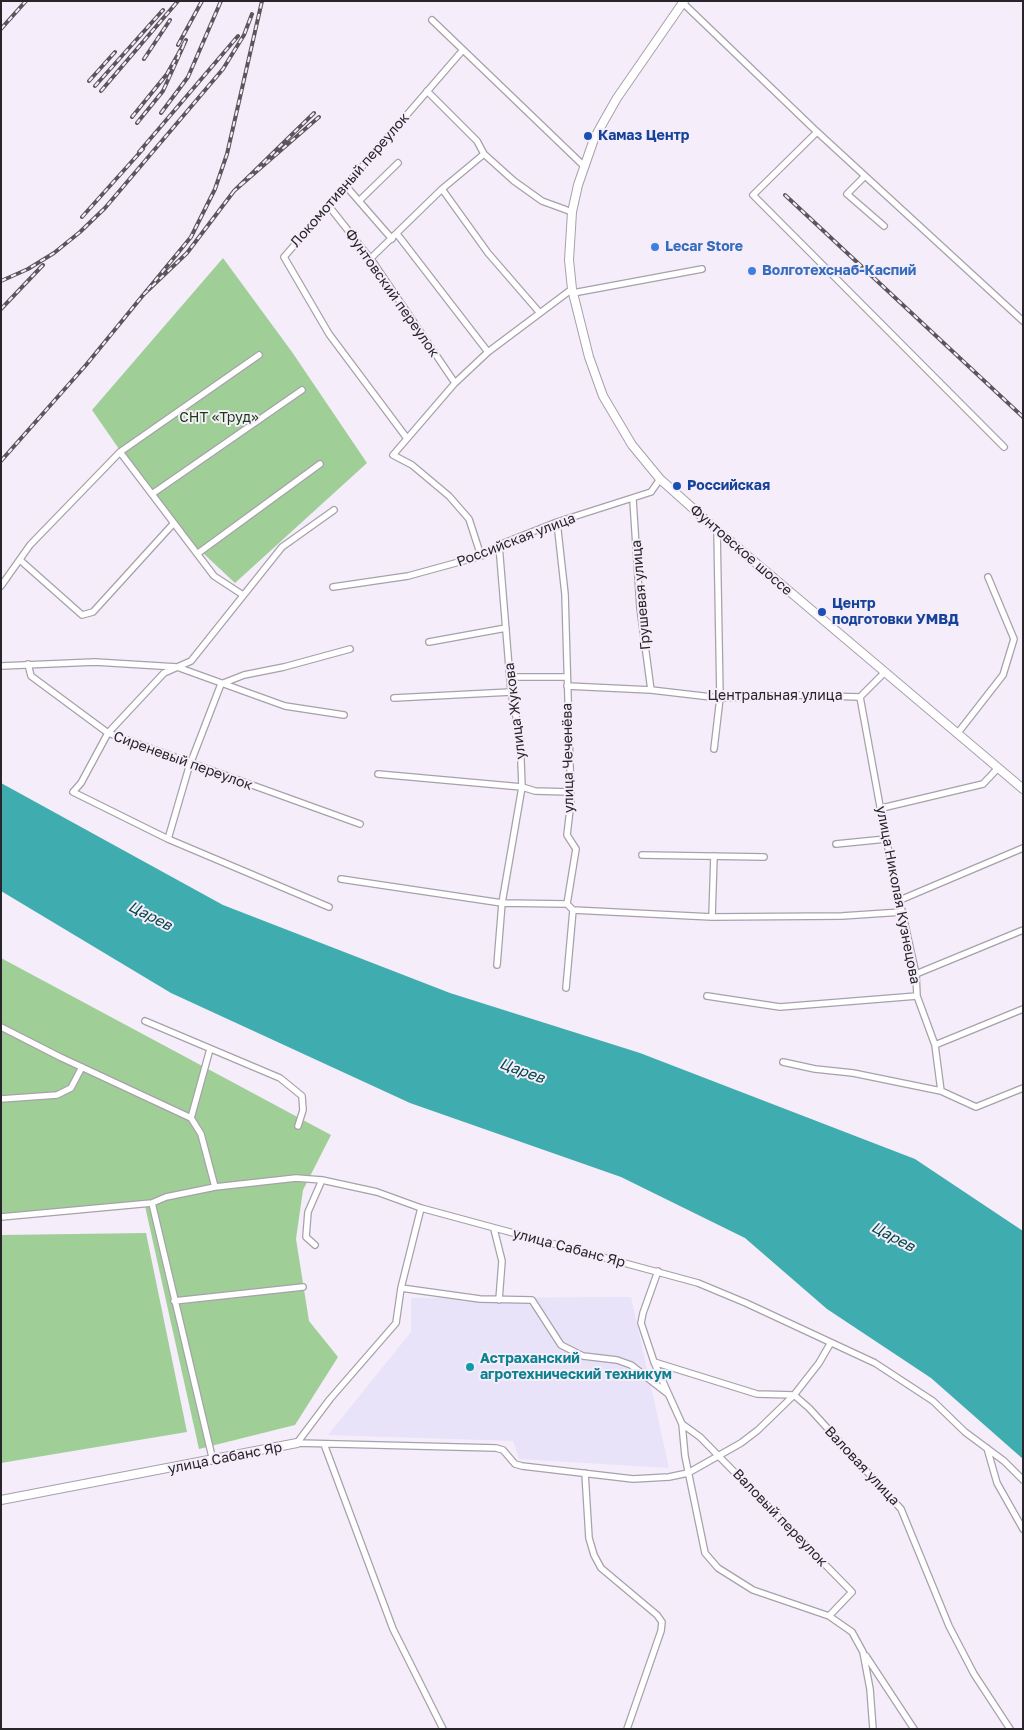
<!DOCTYPE html>
<html>
<head>
<meta charset="utf-8">
<style>
  body { margin:0 }
  #map { position:relative; width:1024px; height:1730px; overflow:hidden; background:#f5edf9; font-family:"Golos Text",sans-serif }
  canvas { display:block }
  .frame { position:absolute; inset:0; border:2px solid #272529; pointer-events:none }
</style>
</head>
<body>
<div id="map">
<canvas width="1024" height="1730"></canvas>
<div class="frame"></div>
</div>
<script>
const g = document.querySelector('canvas').getContext('2d');
g.lineJoin = 'round';
function paint(path, color) {
  g.fillStyle = color;
  g.fill(path, 'evenodd');
}
function poly(rows) {
  const path = new Path2D();
  for (const r of rows) {
    path.moveTo(r[0], r[1]);
    for (let i = 2; i < r.length; i += 2) path.lineTo(r[i], r[i + 1]);
  }
  return path;
}
function stroke(path, color, width, dash) {
  g.strokeStyle = color;
  g.lineWidth = width;
  g.lineCap = dash ? 'butt' : 'round';
  g.setLineDash(dash || []);
  g.stroke(path);
}
function label(font, color, halo, rows, align = 'center') {
  g.font = font + ' "Golos Text",sans-serif';
  g.lineWidth = 4;
  g.setLineDash([]);
  g.textBaseline = 'middle';
  g.strokeStyle = halo;
  g.fillStyle = color;
  for (const [text, x, y, turn = 0] of rows) {
    g.save();
    g.translate(x, y);
    g.rotate((+turn || 0) * Math.PI / 180);
    g.textAlign = isNaN(turn) ? turn : align;
    if (halo) g.strokeText(text, 0, 0);
    g.fillText(text, 0, 0);
    g.restore();
  }
}
const education = poly([
  [631,1297,669,1468,519,1459,513,1441,328,1435,411,1332,411,1298]
]);
const green = poly([
  [223,258,292,352,367,463,235,583,204,554,198,551,119,449,92,410],
  [1,958,331,1135,303,1190,296,1239,309,1321,338,1357,295,1425,199,1449,145,1206,1,1214],
  [146,1233,187,1432,1,1463,1,1235]
]);
const water = poly([
  [1,783,223,905,450,993,640,1053,915,1159,1023,1231,1023,1459,931,1378,827,1309,745,1238,621,1177,410,1103,171,993,1,891]
]);
const street = poly([
  [683,3,814,129,1023,321],
  [432,20,585,167],
  [427,91,477,141,484,154,514,181,542,201,572,212],
  [817,132,753,195,1004,447],
  [865,176,847,194,884,226],
  [345,185,392,239],
  [442,189,488,253,540,313],
  [359,201,398,163],
  [328,205,373,262,455,383],
  [397,234,488,352],
  [370,259,442,189,484,154],
  [573,293,702,269],
  [406,437,329,334,284,257,462,51],
  [120,452,214,576,243,595],
  [152,494,302,390],
  [633,500,640,608,651,690],
  [557,522,565,594,571,801,567,835,576,849,567,904,573,910,566,988],
  [197,554,320,464],
  [481,556,469,519,449,496,412,465,393,455,455,383,488,352,572,289],
  [20,560,82,615,93,612,173,524],
  [1,586,30,545,120,452,259,355],
  [333,587,408,576,481,556,499,545,557,522,651,492,660,479],
  [429,642,506,628],
  [28,664,31,676,108,733,360,824],
  [1,666,95,662,177,667,285,706,344,715],
  [510,677,567,677],
  [567,686,651,690,720,698,790,695,860,697,884,673],
  [860,697,886,839,916,974,917,996,935,1045,941,1091],
  [394,698,511,692],
  [957,734,1003,675,1014,639,988,577],
  [714,749,720,698,717,530],
  [378,774,522,787,535,791,570,792],
  [882,808,983,784,998,768],
  [168,839,189,767,221,684,244,675,284,667,350,649],
  [836,844,886,839],
  [642,855,764,857],
  [341,879,502,903,567,904],
  [900,900,1023,848],
  [329,907,168,839,73,792,81,783,108,733,164,673,191,661,282,547,334,510],
  [573,910,712,917,842,916,902,912],
  [712,917,714,856],
  [497,965,502,903,522,787,520,735,511,692,499,545],
  [916,974,1023,930],
  [707,996,780,1007,917,996],
  [145,1021,280,1078,302,1096,303,1110,298,1126],
  [1,1027,60,1057,191,1118,201,1134,215,1187,166,1197,152,1203,1,1217],
  [935,1045,1023,1009],
  [783,1062,815,1069,853,1073,941,1091,976,1107,1023,1088],
  [1,1099,57,1095,71,1088,82,1067],
  [191,1118,210,1049],
  [215,1187,296,1178,322,1180,377,1192,421,1208,698,1283,746,1303,875,1363,933,1401,965,1432,1004,1461,1023,1480],
  [152,1203,213,1461],
  [494,1229,502,1261,499,1300],
  [315,1245,306,1237,308,1212,322,1180],
  [658,1271,643,1313,641,1323,654,1362,682,1424,685,1456,705,1553,718,1568,753,1590,829,1616,852,1632,863,1652,870,1689,873,1729],
  [401,1288,480,1299,532,1300,561,1345,583,1356,617,1360,631,1365,667,1393],
  [174,1301,303,1287],
  [654,1362,757,1394,794,1395,809,1408,901,1509,949,1626,974,1674,1010,1729],
  [682,1424,700,1437,852,1592,829,1616],
  [297,1443,496,1448,503,1450,515,1464,522,1466,633,1479,669,1477,688,1473,741,1443,758,1430,794,1395,819,1363,830,1344],
  [297,1443,330,1399,396,1323,401,1288,421,1208],
  [324,1444,393,1629,443,1729],
  [987,1448,997,1483,1023,1529],
  [585,1473,589,1538,594,1555,601,1568,657,1615,662,1622,661,1631,627,1729],
  [866,1656,914,1729]
]);
const secondary = poly([
  [684,1,617,98,605,119,594,139,578,185,572,212,569,260,572,289,589,357,603,396,632,445,660,479,717,530,1023,789],
  [1,1500,297,1443]
]);
const rail = poly([
  [1,29,26,1],
  [178,45,202,1],
  [144,59,170,20],
  [89,81,115,52],
  [95,86,163,10],
  [101,91,178,1],
  [161,113,188,77,221,1],
  [314,113,234,191,319,117],
  [132,117,167,74,186,40,163,91,137,123],
  [139,152,238,36],
  [234,191,187,253,144,294,191,237,215,189,227,154,262,1],
  [785,195,1023,417],
  [82,217,143,149],
  [1,281,28,269,54,253,80,232,105,208,223,69,244,35,252,14],
  [1,309,43,265],
  [1,461,86,365,144,294]
]);
const markers = [
  [588,136,5,"#1a4fb4"],
  [655,247,5,"#3f7fe0"],
  [752,271,5,"#3f7fe0"],
  [677,486,5,"#1a4fb4"],
  [822,612,5,"#1a4fb4"],
  [470,1367,5,"#0f9aa8"]
];
const transitNames = [
  ["Камаз Центр",598,136],
  ["Российская",687,486],
  ["Центр",832,604],
  ["подготовки УМВД",832,620]
];
const streetNames = [
  ["Локомотивный переулок",350,180,-49],
  ["Фунтовский переулок",392,293,55],
  ["Российская улица",516,540,-21],
  ["Фунтовское шоссе",741,550,41],
  ["Грушевая улица",641,595,-95],
  ["Центральная улица",775,696],
  ["улица Жукова",515,711,-97],
  ["улица Чеченёва",568,758,-91],
  ["Сиреневый переулок",183,761,20],
  ["улица Николая Кузнецова",898,895,79],
  ["улица Сабанс Яр",569,1248,15],
  ["улица Сабанс Яр",225,1458,-11],
  ["Валовая улица",862,1466,47],
  ["Валовый переулок",780,1518,46]
];
const shopNames = [
  ["Lecar Store",665,247],
  ["Волготехснаб-Каспий",762,271]
];
const parkNames = [
  ["СНТ «Труд»",219,418]
];
const cultureNames = [
  ["Астраханский",480,1359],
  ["агротехнический техникум",480,1375]
];
const waterNames = [
  ["Царев",150,916,27],
  ["Царев",522,1071,20],
  ["Царев",893,1237,28]
];
paint(education, '#e8e3f9');
paint(green, '#9fcf97');
paint(water, '#3fadaf');
stroke(street, '#a8a0ab', 8);
stroke(secondary, '#a8a0ab', 10);
stroke(street, '#fff', 5.5);
stroke(secondary, '#fff', 8);
stroke(rail, '#5a565c', 4);
stroke(rail, '#f5edf9', 2, [5.5]);
for (const [x, y, r, color] of markers) {
  const dot = new Path2D();
  dot.arc(x, y, r, 0, 2 * Math.PI);
  g.fillStyle = color;
  g.fill(dot);
  stroke(dot, '#f5edf9', 2);
}
label('bold 14px', '#164399', '#f5edf9', transitNames, 'left');
label('14px', '#272529', '#f5edf9', streetNames);
label('bold 14px', '#366cbe', '#f5edf9', shopNames, 'left');
label('14px', '#143f0e', '#f5edf9', parkNames);
label('bold 14px', '#0d838f', '#f5edf9', cultureNames, 'left');
label('italic 15px', '#034849', '#f5edf9', waterNames);
</script>
</body>
</html>
